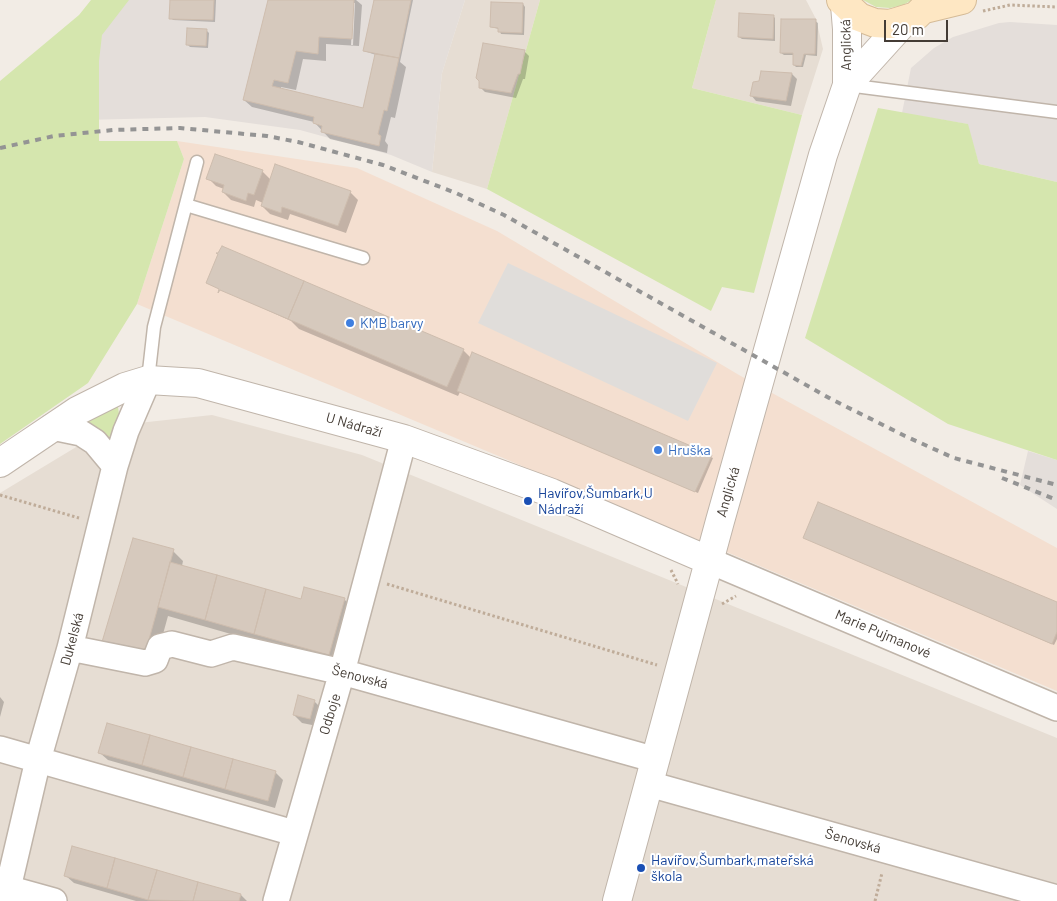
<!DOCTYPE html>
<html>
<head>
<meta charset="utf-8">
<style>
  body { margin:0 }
  #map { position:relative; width:1057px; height:901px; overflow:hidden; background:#f2ece5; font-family:Barlow,sans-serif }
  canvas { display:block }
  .scale { position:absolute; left:884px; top:20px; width:64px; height:22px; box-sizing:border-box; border:2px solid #443c35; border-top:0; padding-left:6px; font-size:15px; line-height:18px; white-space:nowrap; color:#443c35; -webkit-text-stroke:4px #fff; paint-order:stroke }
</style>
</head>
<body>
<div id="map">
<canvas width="1057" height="901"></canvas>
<div class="scale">20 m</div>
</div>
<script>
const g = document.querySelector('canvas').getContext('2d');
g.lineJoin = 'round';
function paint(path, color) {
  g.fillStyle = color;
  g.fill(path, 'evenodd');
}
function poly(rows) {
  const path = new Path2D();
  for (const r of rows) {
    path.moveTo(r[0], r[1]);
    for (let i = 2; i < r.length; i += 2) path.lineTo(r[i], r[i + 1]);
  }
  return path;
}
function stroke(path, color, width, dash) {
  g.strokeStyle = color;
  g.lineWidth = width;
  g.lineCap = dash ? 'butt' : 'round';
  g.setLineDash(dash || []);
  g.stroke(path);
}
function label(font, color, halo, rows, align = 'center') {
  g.font = font + ' Barlow,sans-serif';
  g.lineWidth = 4;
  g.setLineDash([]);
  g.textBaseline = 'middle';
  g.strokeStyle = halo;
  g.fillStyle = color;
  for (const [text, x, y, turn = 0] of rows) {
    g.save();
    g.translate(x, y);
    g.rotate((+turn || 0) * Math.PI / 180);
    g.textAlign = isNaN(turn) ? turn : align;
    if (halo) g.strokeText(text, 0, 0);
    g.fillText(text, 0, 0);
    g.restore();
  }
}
const residential = poly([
  [465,0,540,0,487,189,432,172,442,73],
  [716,0,806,0,816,19,823,49,802,115,692,88],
  [212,415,362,455,1057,738,1057,901,0,901,0,493,111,426]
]);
const commercial = poly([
  [177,141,357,168,497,231,739,375,1057,548,1057,691,137,304,184,159]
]);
const industrial = poly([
  [122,0,465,0,442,73,432,172,391,155,300,130,205,117,84,120,84,40],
  [1010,22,1057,25,1057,182,979,164,967,124,902,113,911,68,934,48,953,37,999,23],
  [1028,451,1057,460,1057,509,1020,485]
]);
const green = poly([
  [91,0,129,0,102,35,99,61,99,141,177,141,184,159,137,304,88,383,0,444,0,81,79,15],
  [540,0,716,0,692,88,802,115,754,293,722,287,711,311,487,189],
  [863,0,912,0,903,5,890,8,876,7],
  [878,108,968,124,979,164,1057,182,1057,460,948,424,805,338],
  [115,405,118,407,119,414,113,436,107,437,86,423,86,420]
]);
const parking = poly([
  [508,263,717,363,688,421,478,323]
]);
const shadow = poly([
  [175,0,216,0,215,22,173,20,171,18],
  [269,0,356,0,362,5,359,46,326,44,326,61,303,59,296,90,281,87,281,89,363,109,376,55,364,51,375,0,413,0,400,62,406,67,395,118,391,117,385,141,388,145,387,153,330,139,314,122,252,107,244,100],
  [353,3,355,3,353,45,351,45],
  [523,4,525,7,524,35,501,34,499,29,491,27],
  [773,16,775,18,775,41,742,39,739,37],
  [815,21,818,23,817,56,806,55,803,67,796,67,794,65,794,55,784,55,781,53],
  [207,31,209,33,208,48,190,47,187,44],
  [524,51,529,56,525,79,523,79,516,98,485,92,480,87],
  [762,72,792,74,797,79,791,106,756,101,751,95,761,83],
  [262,171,271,180,350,192,358,200,346,233,290,214,288,220,270,214,262,206,263,203,256,200,254,207,231,200,223,192,224,189,216,186,208,178],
  [207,283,463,350,471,358,713,458,698,493,460,392,458,396,299,329,291,321],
  [807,539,1057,604,1057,639,1054,645],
  [173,551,183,561,182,566,302,600,344,599,355,610,339,665,168,616,155,663,114,652],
  [0,697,4,702,0,717],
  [314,701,322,709,317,726,302,723,294,715],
  [100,753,275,772,283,780,275,808,108,760],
  [66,876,241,895,247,901,136,901,74,883]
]);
const building = poly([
  [170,0,214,0,213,20,169,19,170,0],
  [268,0,354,0,352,39,319,37,318,54,296,51,288,83,274,80,272,86,363,108,375,54,399,58,387,111,384,110,378,134,381,136,379,146,321,132,322,126,313,123,314,117,243,100,268,0],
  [374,0,411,0,399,58,363,51,374,0],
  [491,2,523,3,522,33,498,32,498,28,490,27,491,2],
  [739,13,774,15,773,39,738,37,739,13],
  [781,19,816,19,815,54,804,54,801,66,793,65,793,53,780,53,781,19],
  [187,28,207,29,206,46,186,45,187,28],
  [483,43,525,50,520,74,518,74,511,93,479,88,479,81,476,78,483,43],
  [761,71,792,73,786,101,750,96,753,82,759,81,761,71],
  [215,154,263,170,254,195,248,193,246,201,222,192,224,185,206,179,215,154],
  [275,164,351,191,338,226,282,207,281,213,261,206,275,164],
  [222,246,304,281,288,319,220,290,218,293,219,289,206,283,218,254,216,253,218,253,222,246],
  [304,281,464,349,447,387,288,319,304,281],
  [472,352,712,455,695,492,457,391,472,352],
  [818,502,1057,602,1057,632,1052,644,803,538,818,502],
  [133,538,174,549,145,654,102,642,133,538],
  [170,562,217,575,205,620,158,607,170,562],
  [217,575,266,589,254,634,205,620,217,575],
  [304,587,345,598,329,655,254,634,266,589,301,599,304,587],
  [298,695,315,700,310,719,293,715,298,695],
  [107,723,150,735,142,765,98,753,107,723],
  [150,735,191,747,183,777,142,765,150,735],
  [191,747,233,759,225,789,183,777,191,747],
  [233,759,276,771,268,801,225,789,233,759],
  [72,846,115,858,107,888,64,876,72,846],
  [115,858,157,870,148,900,107,888,115,858],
  [157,870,198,882,193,901,148,900,157,870],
  [198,882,241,894,239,901,193,901,198,882]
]);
const path = poly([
  [983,11,1010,5,1057,7],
  [0,495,79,518],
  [671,570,678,584],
  [387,584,657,665],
  [722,604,736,596],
  [875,901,882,873]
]);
const service = poly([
  [847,85,1057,112],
  [186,205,363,258],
  [148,380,154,327,197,162]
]);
const minor = poly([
  [52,427,81,433,95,442,115,466],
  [710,561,1057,708],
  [70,648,145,663,155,660,160,647,172,644,211,654,233,647,342,672,656,760],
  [0,749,294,833],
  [649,784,1057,898],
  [0,886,54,901],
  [5,901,38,760,70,648,115,466,126,431,148,380],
  [276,901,342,672,404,439]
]);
const tertiary = poly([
  [847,85,904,22],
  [0,463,77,411,125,387,148,380,198,383,404,439,552,493,710,561],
  [617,901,720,521,823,155,847,85,847,29,845,5]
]);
const secondary = poly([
  [841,0,859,17,875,23,890,24,916,16,932,0],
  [925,9,962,0]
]);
const rail = poly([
  [0,148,54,136,113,130,180,128,267,136,298,142,383,165,456,193,504,215,831,399,905,436,954,458,1057,485],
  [1002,478,1057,500]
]);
const markers = [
  [350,323,5,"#3f7fe0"],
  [658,450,5,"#3f7fe0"],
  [528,501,5,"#1a4fb4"],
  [641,868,5,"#1a4fb4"]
];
const streetNames = [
  ["Anglická",846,45,-91],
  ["U Nádraží",354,425,16],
  ["Anglická",728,492,-74],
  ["Marie Pujmanové",883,634,23],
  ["Dukelská",72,639,-75],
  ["Šenovská",360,677,15],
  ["Odboje",330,714,-73],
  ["Šenovská",853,841,16]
];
const shopNames = [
  ["KMB barvy",360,323],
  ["Hruška",668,450]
];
const transitNames = [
  ["Havířov,Šumbark,U",538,493],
  ["Nádraží",538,509],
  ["Havířov,Šumbark,mateřská",651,860],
  ["škola",651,876]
];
paint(residential, '#e6ddd3');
paint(commercial, '#f4dfd0');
paint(industrial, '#e4deda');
paint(green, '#d5e6ae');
paint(parking, '#e0ddda');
paint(shadow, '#0003');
paint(building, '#d6c9bd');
stroke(building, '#cebdae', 1);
stroke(service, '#c0b5aa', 15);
stroke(minor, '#c0b5aa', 28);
stroke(tertiary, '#c0b5aa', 30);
stroke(secondary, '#d5bb97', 30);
stroke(path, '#bfac99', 3, [2.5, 2.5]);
stroke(service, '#fff', 12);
stroke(minor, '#fff', 25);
stroke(tertiary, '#fff', 28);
stroke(secondary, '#fee7c3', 28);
stroke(rail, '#949494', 4, [6, 6]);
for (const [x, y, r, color] of markers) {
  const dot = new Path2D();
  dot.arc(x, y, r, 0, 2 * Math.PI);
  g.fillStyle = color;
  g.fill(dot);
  stroke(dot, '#fff', 2);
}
label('14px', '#443c35', '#fff', streetNames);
label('14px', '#366cbe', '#fff', shopNames, 'left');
label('14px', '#164399', '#fff', transitNames, 'left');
</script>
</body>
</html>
